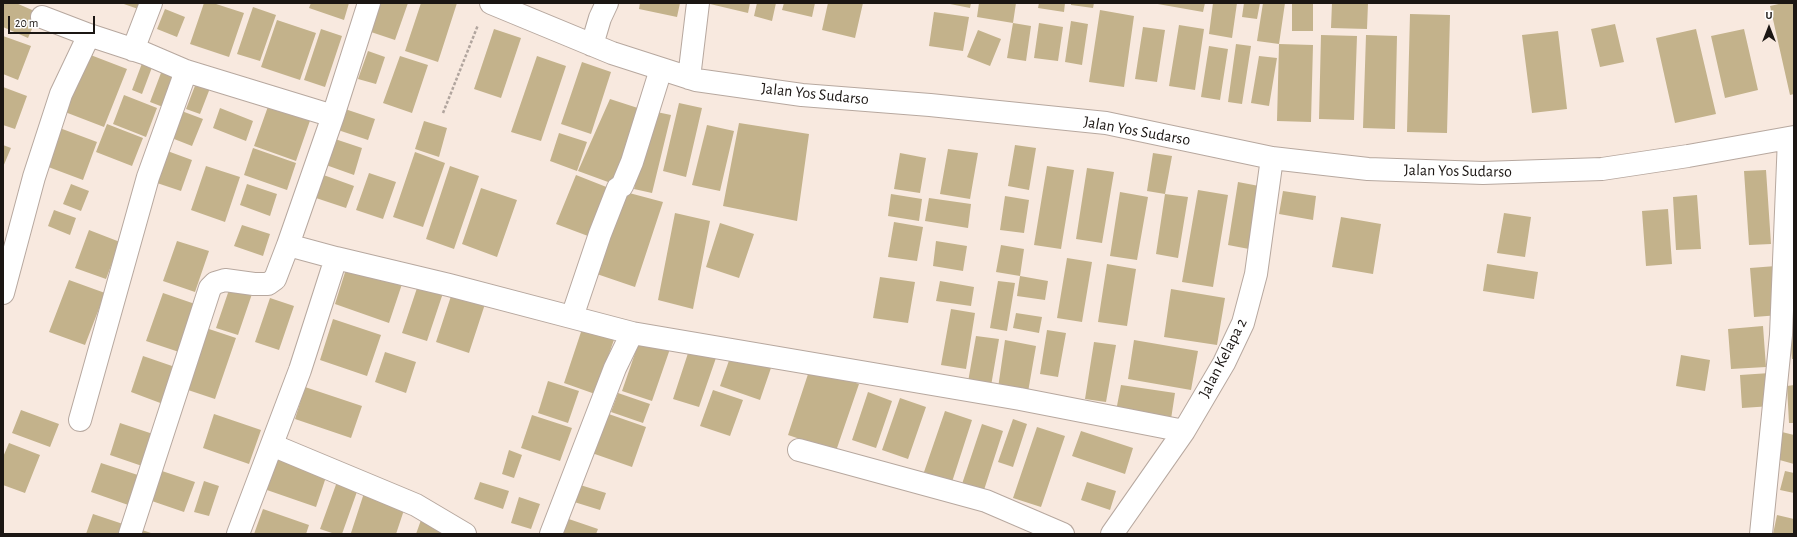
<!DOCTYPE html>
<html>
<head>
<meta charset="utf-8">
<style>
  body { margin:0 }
  #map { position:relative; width:1797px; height:537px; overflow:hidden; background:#f8e9df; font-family:"Alegreya Sans",sans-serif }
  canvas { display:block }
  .frame { position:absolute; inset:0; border:4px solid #1b1613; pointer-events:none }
  .north { position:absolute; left:1749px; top:8px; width:40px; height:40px; -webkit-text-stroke:3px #fff; paint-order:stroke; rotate:0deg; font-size:11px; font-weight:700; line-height:16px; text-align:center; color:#1b1613 }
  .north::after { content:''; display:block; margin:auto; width:14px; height:18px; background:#1b1613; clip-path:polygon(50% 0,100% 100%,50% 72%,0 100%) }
  .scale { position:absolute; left:8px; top:16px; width:87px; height:18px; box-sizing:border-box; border:2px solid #1b1613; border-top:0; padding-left:5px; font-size:12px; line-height:14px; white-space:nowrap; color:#1b1613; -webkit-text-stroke:3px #fff; paint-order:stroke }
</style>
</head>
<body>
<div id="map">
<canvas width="1797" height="537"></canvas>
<div class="frame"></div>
<div class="north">U</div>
<div class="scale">20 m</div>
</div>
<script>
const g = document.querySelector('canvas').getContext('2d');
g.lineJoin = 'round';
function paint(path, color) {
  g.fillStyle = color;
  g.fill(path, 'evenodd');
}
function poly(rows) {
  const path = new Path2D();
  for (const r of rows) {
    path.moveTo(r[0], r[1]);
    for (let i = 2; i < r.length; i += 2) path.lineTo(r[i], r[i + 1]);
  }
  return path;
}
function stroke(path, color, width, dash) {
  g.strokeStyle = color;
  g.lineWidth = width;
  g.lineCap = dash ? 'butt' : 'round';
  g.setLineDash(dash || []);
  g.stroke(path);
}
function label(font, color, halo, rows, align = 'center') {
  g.font = font + ' "Alegreya Sans",sans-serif';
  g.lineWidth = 3.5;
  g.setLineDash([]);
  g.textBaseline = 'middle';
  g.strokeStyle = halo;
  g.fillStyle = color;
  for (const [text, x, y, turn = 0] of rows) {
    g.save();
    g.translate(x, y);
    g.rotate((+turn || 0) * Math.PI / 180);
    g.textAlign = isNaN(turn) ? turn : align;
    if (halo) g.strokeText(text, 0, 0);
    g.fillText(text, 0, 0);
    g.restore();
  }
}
const building = poly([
  [3,3,16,3,39,13,28,38,3,27],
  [121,3,143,3,141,10],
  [204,3,213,3,244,13,229,57,190,44],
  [311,3,349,3,344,20,309,8],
  [378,3,408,3,395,40,368,31],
  [421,3,457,3,438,62,405,51],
  [640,3,680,3,677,17,639,9],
  [711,3,750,3,748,13,710,4],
  [757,3,776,3,772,21,754,16],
  [784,3,815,3,812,17,782,10],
  [828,3,863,3,855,38,822,30],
  [945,3,971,3,970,8],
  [979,3,1016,3,1013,23,1031,26,1026,61,1007,58,1013,23,977,17],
  [1039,3,1065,3,1064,12,1038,8],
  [1071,3,1094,3,1093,8,1071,5],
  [1152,3,1205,3,1203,12],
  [1213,3,1237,3,1232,38,1209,34],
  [1244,3,1260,3,1257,19,1242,17],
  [1263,3,1285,3,1279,44,1257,41],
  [1292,3,1313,3,1313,31,1292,31],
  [1332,3,1368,3,1367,29,1331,28],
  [1783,3,1794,3,1794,94,1790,95,1770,6],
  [253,7,276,15,260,61,237,54],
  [165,9,185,17,177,37,157,29],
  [1100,10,1134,16,1124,87,1089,82],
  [934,12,969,17,963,51,929,46],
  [1410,14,1450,15,1447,133,1407,132],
  [277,20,316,33,300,80,261,67],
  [1071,21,1088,24,1082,65,1065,62],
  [1039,23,1063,27,1058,61,1034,58],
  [1615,24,1624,62,1600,67,1591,29],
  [1179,25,1204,29,1195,90,1169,86],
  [1143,27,1165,30,1157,82,1135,79],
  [321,29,342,36,325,87,304,80],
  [494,29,521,38,501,98,474,89],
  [1696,29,1716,114,1675,123,1656,38],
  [1744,29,1758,90,1725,98,1711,36],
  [978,30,1001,39,990,66,967,57],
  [1558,31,1567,109,1532,113,1522,35],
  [1321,35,1357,36,1354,120,1319,119],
  [1366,35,1397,36,1395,129,1363,128],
  [3,36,31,46,18,80,3,74],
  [1236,44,1251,46,1242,104,1228,102],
  [1279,44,1313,45,1311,122,1277,121],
  [1209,46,1228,49,1220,100,1201,97],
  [368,51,385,57,376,84,358,79],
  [88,54,127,69,104,127,65,112],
  [400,56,428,65,412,113,383,103],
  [537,56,566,66,541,141,511,132],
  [1259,56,1277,58,1269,106,1251,103],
  [144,58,154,62,142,94,132,90],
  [582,62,611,72,591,134,561,124],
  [164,65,177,70,163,107,150,102],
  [198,78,212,83,200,114,186,109],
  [3,87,27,96,15,129,3,125],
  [124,95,157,108,146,137,113,124],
  [271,98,313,112,296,161,254,146],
  [610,99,644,110,619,186,578,171],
  [679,103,702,108,686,177,663,171],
  [220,108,253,121,246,141,213,128],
  [345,109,375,119,368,140,338,130],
  [179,110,203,119,192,146,169,137],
  [652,111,671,115,652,193,634,189],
  [424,121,447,128,439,157,415,149],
  [739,123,809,134,797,221,723,206],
  [107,124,143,138,132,166,96,152],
  [707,125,734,131,720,191,692,185],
  [57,127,97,142,83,180,43,165],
  [559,133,587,142,577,171,550,161],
  [335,139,362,148,354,175,326,165],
  [3,145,11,148,3,167],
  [1015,145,1036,148,1029,190,1008,186],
  [253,148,296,163,287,190,244,175],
  [162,149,192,160,181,191,151,181],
  [948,149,978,153,970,199,940,194],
  [415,152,445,163,423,227,393,217],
  [900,153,926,158,920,193,894,189],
  [1153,153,1172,156,1165,194,1188,197,1178,258,1156,254,1165,194,1147,191],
  [206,166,240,177,225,222,191,210],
  [450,166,479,176,454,249,426,239],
  [1047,166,1074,170,1061,249,1034,245],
  [1087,168,1114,172,1102,243,1076,239],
  [1766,170,1771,244,1749,245,1744,171],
  [318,173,354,186,346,208,310,196],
  [369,173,396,182,383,219,356,210],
  [576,175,614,190,596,239,556,224],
  [1238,182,1259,186,1249,249,1228,245],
  [71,184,89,191,81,211,63,204],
  [247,184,277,194,270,216,240,205],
  [481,188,517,200,497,257,462,244],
  [618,190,663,202,635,287,588,271],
  [1198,190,1228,195,1213,287,1182,282],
  [1283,191,1316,196,1313,220,1279,214],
  [1120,192,1148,197,1137,260,1110,256],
  [891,194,922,199,919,221,888,216],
  [1697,195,1701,249,1676,250,1673,197],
  [1005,196,1029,200,1024,233,1000,230],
  [929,198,971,204,968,228,925,221],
  [1668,209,1672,264,1646,266,1642,211],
  [54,210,76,218,70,235,48,226],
  [675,213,710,221,693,309,658,300],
  [1504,213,1531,217,1525,257,1497,253],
  [1341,217,1381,224,1373,274,1332,267],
  [894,222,923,227,917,261,888,257],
  [720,223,754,234,739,278,706,267],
  [242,225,270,234,263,256,234,246],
  [89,230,120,242,106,279,75,268],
  [177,241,209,251,195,292,163,281],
  [936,241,967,246,963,271,933,266],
  [1001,245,1024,249,1020,276,996,272],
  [1067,258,1092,262,1082,322,1057,318],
  [1107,264,1136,269,1127,326,1098,322],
  [1487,264,1538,272,1534,299,1483,291],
  [347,266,402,284,389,323,335,304],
  [1776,266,1780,315,1754,317,1750,268],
  [1020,276,1048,281,1045,300,1017,296],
  [880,277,915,282,908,323,873,318],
  [69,280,105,293,85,345,49,332],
  [940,281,974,287,971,306,936,301],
  [998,281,1015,283,1007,331,990,328],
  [419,282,444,290,427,341,402,333],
  [231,284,253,291,238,335,216,328],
  [1171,289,1225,298,1217,345,1164,337],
  [163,293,195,304,179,352,146,341],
  [452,293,485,304,469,353,436,342],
  [270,298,294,306,279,350,255,342],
  [951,309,975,313,966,369,941,365],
  [1016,313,1042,317,1039,333,1013,328],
  [333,319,381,335,367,376,320,360],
  [584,323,616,334,595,394,564,383],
  [200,326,236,338,215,399,179,387],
  [1763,326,1766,367,1731,369,1728,329],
  [1789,328,1794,328,1794,359,1792,359],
  [1047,330,1066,333,1058,377,1040,374],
  [641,336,671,346,652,401,622,391],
  [976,336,999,339,991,386,968,382],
  [1005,340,1036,346,1028,392,998,388],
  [1134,340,1198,351,1191,390,1128,379],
  [1094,342,1116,345,1106,402,1085,399],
  [690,347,717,355,699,407,673,399],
  [385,352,416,362,406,393,375,382],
  [732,352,772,365,760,400,720,386],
  [1681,355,1710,360,1705,391,1676,386],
  [143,356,175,367,163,404,131,392],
  [810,368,859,384,836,451,788,435],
  [1770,373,1772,406,1742,408,1740,375],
  [548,381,579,391,568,423,538,413],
  [1121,385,1175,393,1171,419,1116,411],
  [1794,385,1794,423,1789,423,1787,386],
  [305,387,362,406,351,438,295,419],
  [713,390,743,400,730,436,700,426],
  [868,392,892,401,876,448,852,440],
  [618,393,650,404,643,423,611,412],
  [900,398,926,407,908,459,882,450],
  [21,410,59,424,50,447,12,433],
  [945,411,972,420,952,482,924,472],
  [603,412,646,427,632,467,589,452],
  [214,414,261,430,249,464,203,448],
  [532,415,572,428,560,461,521,448],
  [1013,419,1027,424,1013,467,998,462],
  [120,423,156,435,145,467,110,455],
  [982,424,1003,431,984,490,962,484],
  [1037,427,1065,436,1041,507,1013,498],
  [1081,431,1133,448,1125,474,1072,456],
  [1782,432,1794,435,1794,464,1776,459],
  [9,443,40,455,25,493,3,485,3,457],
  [509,450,522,455,514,478,502,474],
  [277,454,328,471,316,507,264,489],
  [101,463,144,477,134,507,91,492],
  [156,469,195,482,184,512,146,499],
  [1785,471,1794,473,1794,493,1780,490],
  [338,479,359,486,342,534,335,534,320,529],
  [204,481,219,486,209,516,194,512],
  [480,482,509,491,503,509,474,499],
  [1087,482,1116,491,1110,510,1081,500],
  [577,484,606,493,600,510,571,501],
  [364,493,405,507,396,534,351,533],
  [519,497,540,504,531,529,511,523],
  [263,509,309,525,306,534,254,534],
  [93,514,129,526,126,534,86,534],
  [1777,515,1794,519,1794,534,1773,534],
  [560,516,598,529,596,534,554,534],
  [421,520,443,527,440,534,416,534],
  [139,529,154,534,137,534]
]);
const path = poly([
  [443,113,478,25]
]);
const minor = poly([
  [491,3,612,53,696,80,802,95,930,105,1106,123,1272,158,1368,169,1483,173,1602,169,1688,156,1794,137],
  [42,17,89,35,144,53,186,71,333,116,288,245,336,258,449,285,632,333],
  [592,45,600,18,607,3],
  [133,50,151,3],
  [689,78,698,3],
  [333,116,369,3],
  [3,293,34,177,61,94,89,35],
  [572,317,600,234,618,188,622,186,632,162,661,69],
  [80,420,148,177,186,71],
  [272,445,416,505,465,534],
  [799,450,986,501,1063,534],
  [130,534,210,288,215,283,225,280,254,284,268,284,275,279,288,245],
  [238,534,300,370,336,258],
  [551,534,615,368,632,333,1020,399,1184,431],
  [1112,534,1184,431,1224,363,1243,323,1256,274,1272,158],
  [1761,534,1781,335,1789,138]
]);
const streetNames = [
  ["Jalan Yos Sudarso",815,94,6],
  ["Jalan Yos Sudarso",1137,131,10],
  ["Jalan Yos Sudarso",1458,171,1],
  ["Jalan Kelapa 2",1223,358,-63]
];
paint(building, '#c3b28b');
stroke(minor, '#b7a89f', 24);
stroke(path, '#b1a59e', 2.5, [3, 2]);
stroke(minor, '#fff', 22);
label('16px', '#1b1613', '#fff', streetNames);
</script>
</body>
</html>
